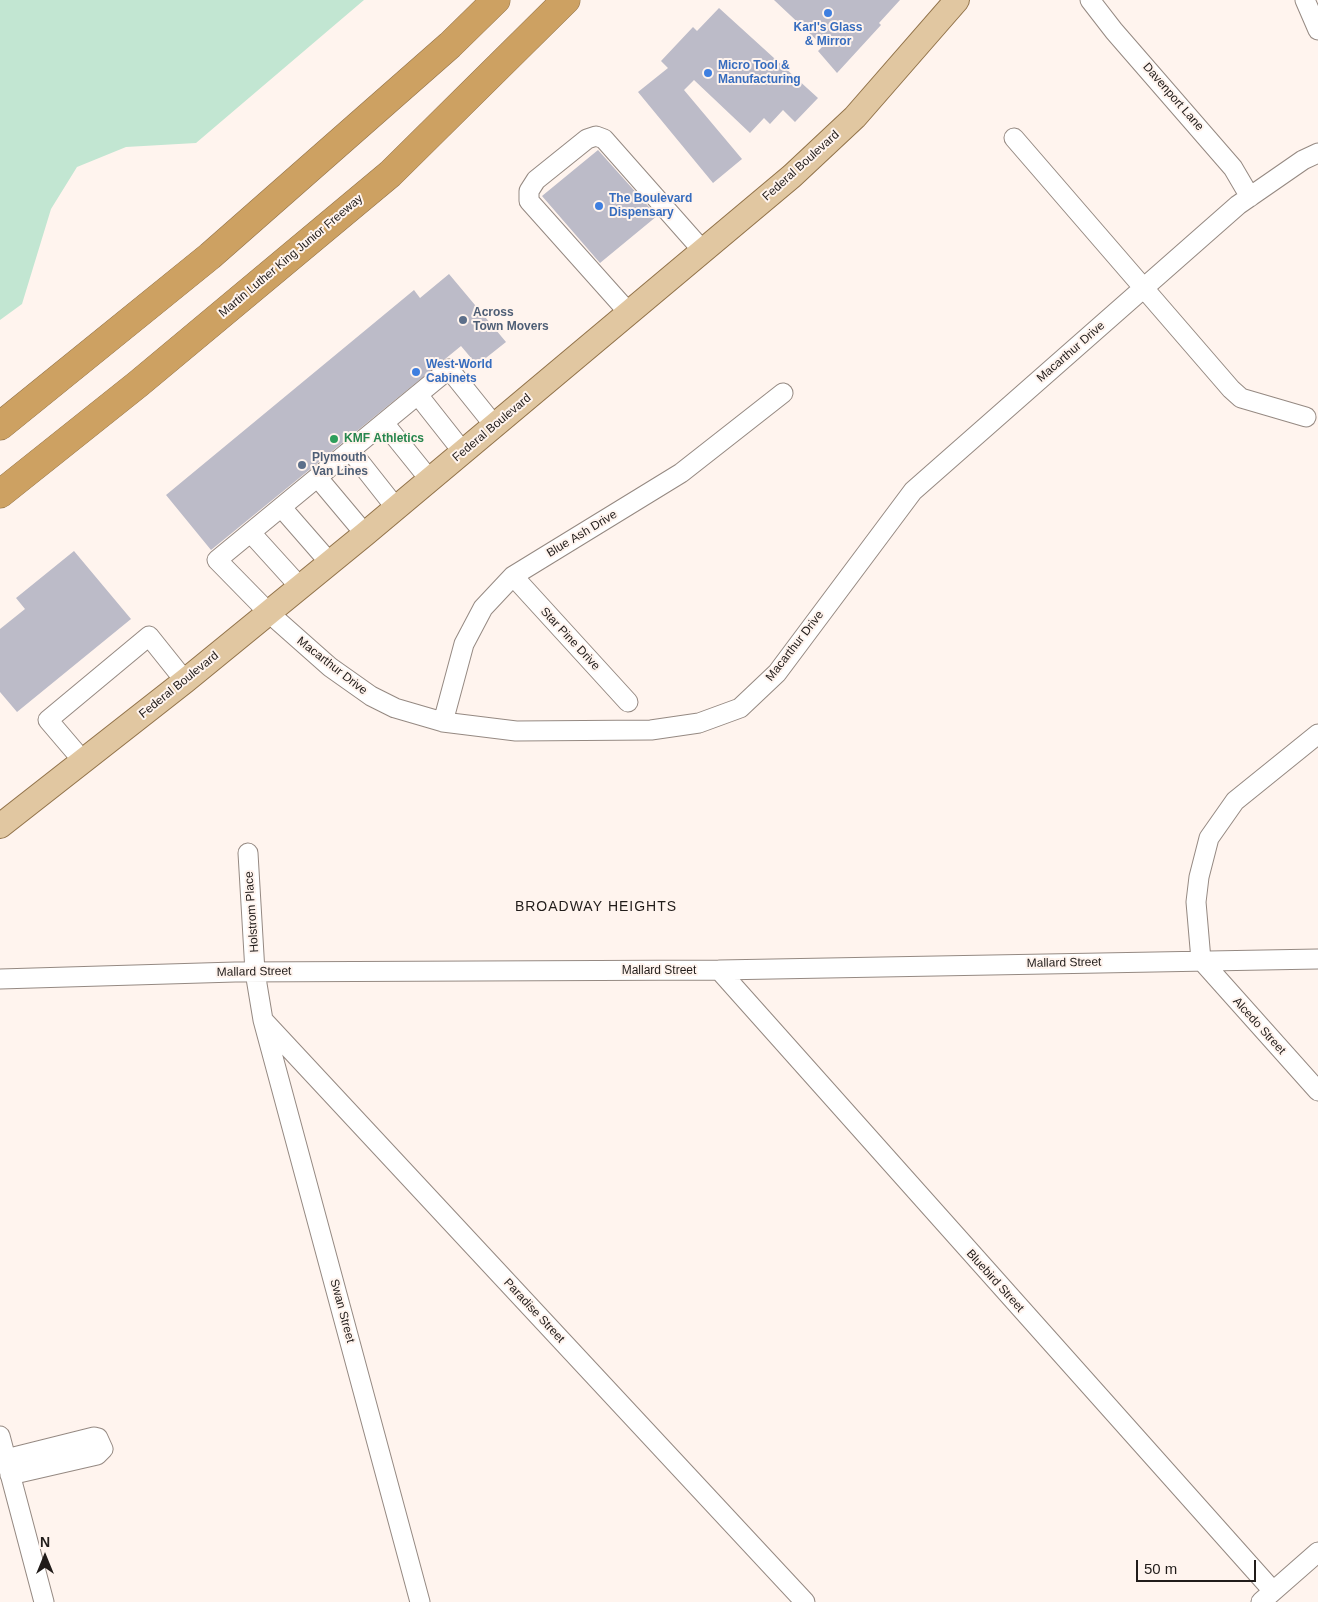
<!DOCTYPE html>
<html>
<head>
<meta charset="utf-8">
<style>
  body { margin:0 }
  #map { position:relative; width:1318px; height:1602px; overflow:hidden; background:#fff4ee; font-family:Helvetica,sans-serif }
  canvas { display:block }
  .north { position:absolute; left:20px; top:1532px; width:50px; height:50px; -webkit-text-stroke:4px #fff4ee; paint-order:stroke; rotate:0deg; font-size:14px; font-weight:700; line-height:20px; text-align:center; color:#211c1a }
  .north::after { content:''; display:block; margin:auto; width:18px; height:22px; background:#211c1a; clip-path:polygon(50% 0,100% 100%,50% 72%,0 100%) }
  .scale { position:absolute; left:1136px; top:1560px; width:120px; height:22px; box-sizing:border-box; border:2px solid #211c1a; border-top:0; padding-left:6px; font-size:15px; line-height:18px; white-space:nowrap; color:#211c1a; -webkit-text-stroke:4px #fff4ee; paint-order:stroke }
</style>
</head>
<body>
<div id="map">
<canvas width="1318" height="1602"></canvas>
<div class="north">N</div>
<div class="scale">50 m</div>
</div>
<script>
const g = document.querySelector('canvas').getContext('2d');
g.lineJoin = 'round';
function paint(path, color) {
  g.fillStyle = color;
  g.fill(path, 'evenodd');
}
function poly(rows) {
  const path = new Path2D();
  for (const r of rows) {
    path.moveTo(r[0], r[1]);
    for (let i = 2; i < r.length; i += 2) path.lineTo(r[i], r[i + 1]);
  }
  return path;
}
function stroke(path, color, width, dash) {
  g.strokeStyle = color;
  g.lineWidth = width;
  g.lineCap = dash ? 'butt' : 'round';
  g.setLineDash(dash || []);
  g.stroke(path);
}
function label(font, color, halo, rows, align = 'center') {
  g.font = font + ' Helvetica,sans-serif';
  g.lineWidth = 4;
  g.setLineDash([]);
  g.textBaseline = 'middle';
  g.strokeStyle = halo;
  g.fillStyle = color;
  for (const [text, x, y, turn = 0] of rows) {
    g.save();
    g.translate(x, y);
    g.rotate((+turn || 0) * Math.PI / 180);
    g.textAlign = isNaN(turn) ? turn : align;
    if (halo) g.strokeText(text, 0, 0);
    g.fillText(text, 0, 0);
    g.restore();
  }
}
const green = poly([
  [0,0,364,0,196,143,126,147,77,167,51,209,22,304,0,320]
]);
const building = poly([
  [774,0,900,0,879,23,881,25,837,73,818,51,823,46],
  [719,8,818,98,795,122,783,110,770,124,764,118,750,133,694,80,684,90,742,159,713,183,638,92,668,68,661,61,693,27,697,31],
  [598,150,657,216,600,263,542,196],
  [449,274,506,342,477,365,461,346,211,550,166,495,414,290,420,298],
  [74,551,131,619,17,712,0,692,0,629,25,609,16,598]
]);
const minor = poly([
  [1090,0,1114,31,1233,168,1250,197],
  [1305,0,1318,30],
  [1014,138,1231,389,1241,398,1306,417],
  [629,313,529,201,529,191,536,180,587,139,596,136,604,139,703,251],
  [418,395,463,452],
  [384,423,430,480],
  [494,425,449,369,217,560,269,613,330,667,371,696,395,708,443,722,516,731,651,730,699,723,740,708,777,673,913,491,1238,205,1303,160,1318,153],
  [351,451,396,508],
  [318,478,365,534],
  [282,508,330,563],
  [251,533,300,587],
  [513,576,628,702],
  [443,722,464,644,483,608,513,576,681,473,783,393],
  [1318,734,1235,801,1209,838,1199,877,1196,902,1201,960,1318,1091],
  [83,761,48,720,149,636,185,681],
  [248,853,255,972,263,1020,420,1602],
  [719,970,1273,1591],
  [0,979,235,972,719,970,1318,959],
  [263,1020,805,1602],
  [0,1436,44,1602],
  [6,1459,94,1437,98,1438,103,1449,97,1455,10,1475],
  [1261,1602,1318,1552]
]);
const major = poly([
  [0,826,185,681,365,534,792,176,855,117,957,0]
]);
const highway = poly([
  [0,426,210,256,450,45,496,0],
  [0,494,138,384,390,174,566,0]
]);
const markers = [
  [828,13,5,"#3f7fe0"],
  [708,73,5,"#3f7fe0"],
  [599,206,5,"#3f7fe0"],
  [463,320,5,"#5c6f8a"],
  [416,372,5,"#3f7fe0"],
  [334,439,5,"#2e9e5b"],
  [302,465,5,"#5c6f8a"]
];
const shopNames = [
  ["Karl's Glass",828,28,"center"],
  ["& Mirror",828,42,"center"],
  ["Micro Tool &",718,66],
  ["Manufacturing",718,80],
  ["The Boulevard",609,199],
  ["Dispensary",609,213],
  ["West-World",426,365],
  ["Cabinets",426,379]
];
const streetNames = [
  ["Davenport Lane",1173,97,49],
  ["Federal Boulevard",801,166,-42],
  ["Martin Luther King Junior Freeway",291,256,-40],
  ["Macarthur Drive",1071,352,-41],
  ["Federal Boulevard",492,428,-40],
  ["Blue Ash Drive",582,534,-31],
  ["Star Pine Drive",570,639,47],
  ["Macarthur Drive",795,646,-52],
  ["Macarthur Drive",332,666,38],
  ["Federal Boulevard",179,685,-39],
  ["Holstrom Place",252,912,-94],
  ["Mallard Street",1064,963,-1],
  ["Mallard Street",659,971],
  ["Mallard Street",254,972,-1],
  ["Alcedo Street",1259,1026,48],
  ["Bluebird Street",995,1281,48],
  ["Swan Street",342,1311,75],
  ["Paradise Street",534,1311,47]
];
const serviceNames = [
  ["Across",473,313],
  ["Town Movers",473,327],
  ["Plymouth",312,458],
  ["Van Lines",312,472]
];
const leisureNames = [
  ["KMF Athletics",344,439]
];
const neighbourhoodNames = [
  ["BROADWAY HEIGHTS",596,907]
];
paint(green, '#c2e6d2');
paint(building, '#bcbbc8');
stroke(minor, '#958982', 21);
stroke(major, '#917249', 26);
stroke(highway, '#917249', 29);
stroke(minor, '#fff', 19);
stroke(major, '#e1c7a1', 24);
stroke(highway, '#cda162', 28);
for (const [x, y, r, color] of markers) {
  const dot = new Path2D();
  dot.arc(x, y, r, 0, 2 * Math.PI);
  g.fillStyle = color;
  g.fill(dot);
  stroke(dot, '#fff4ee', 2);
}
label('bold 12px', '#366cbe', '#fff4ee', shopNames, 'left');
label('12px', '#211c1a', '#fff4ee', streetNames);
label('bold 12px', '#4e5e75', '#fff4ee', serviceNames, 'left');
label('bold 12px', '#27864d', '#fff4ee', leisureNames, 'left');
g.letterSpacing = '1px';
label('14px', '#211c1a', '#fff4ee', neighbourhoodNames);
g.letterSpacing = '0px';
</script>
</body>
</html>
